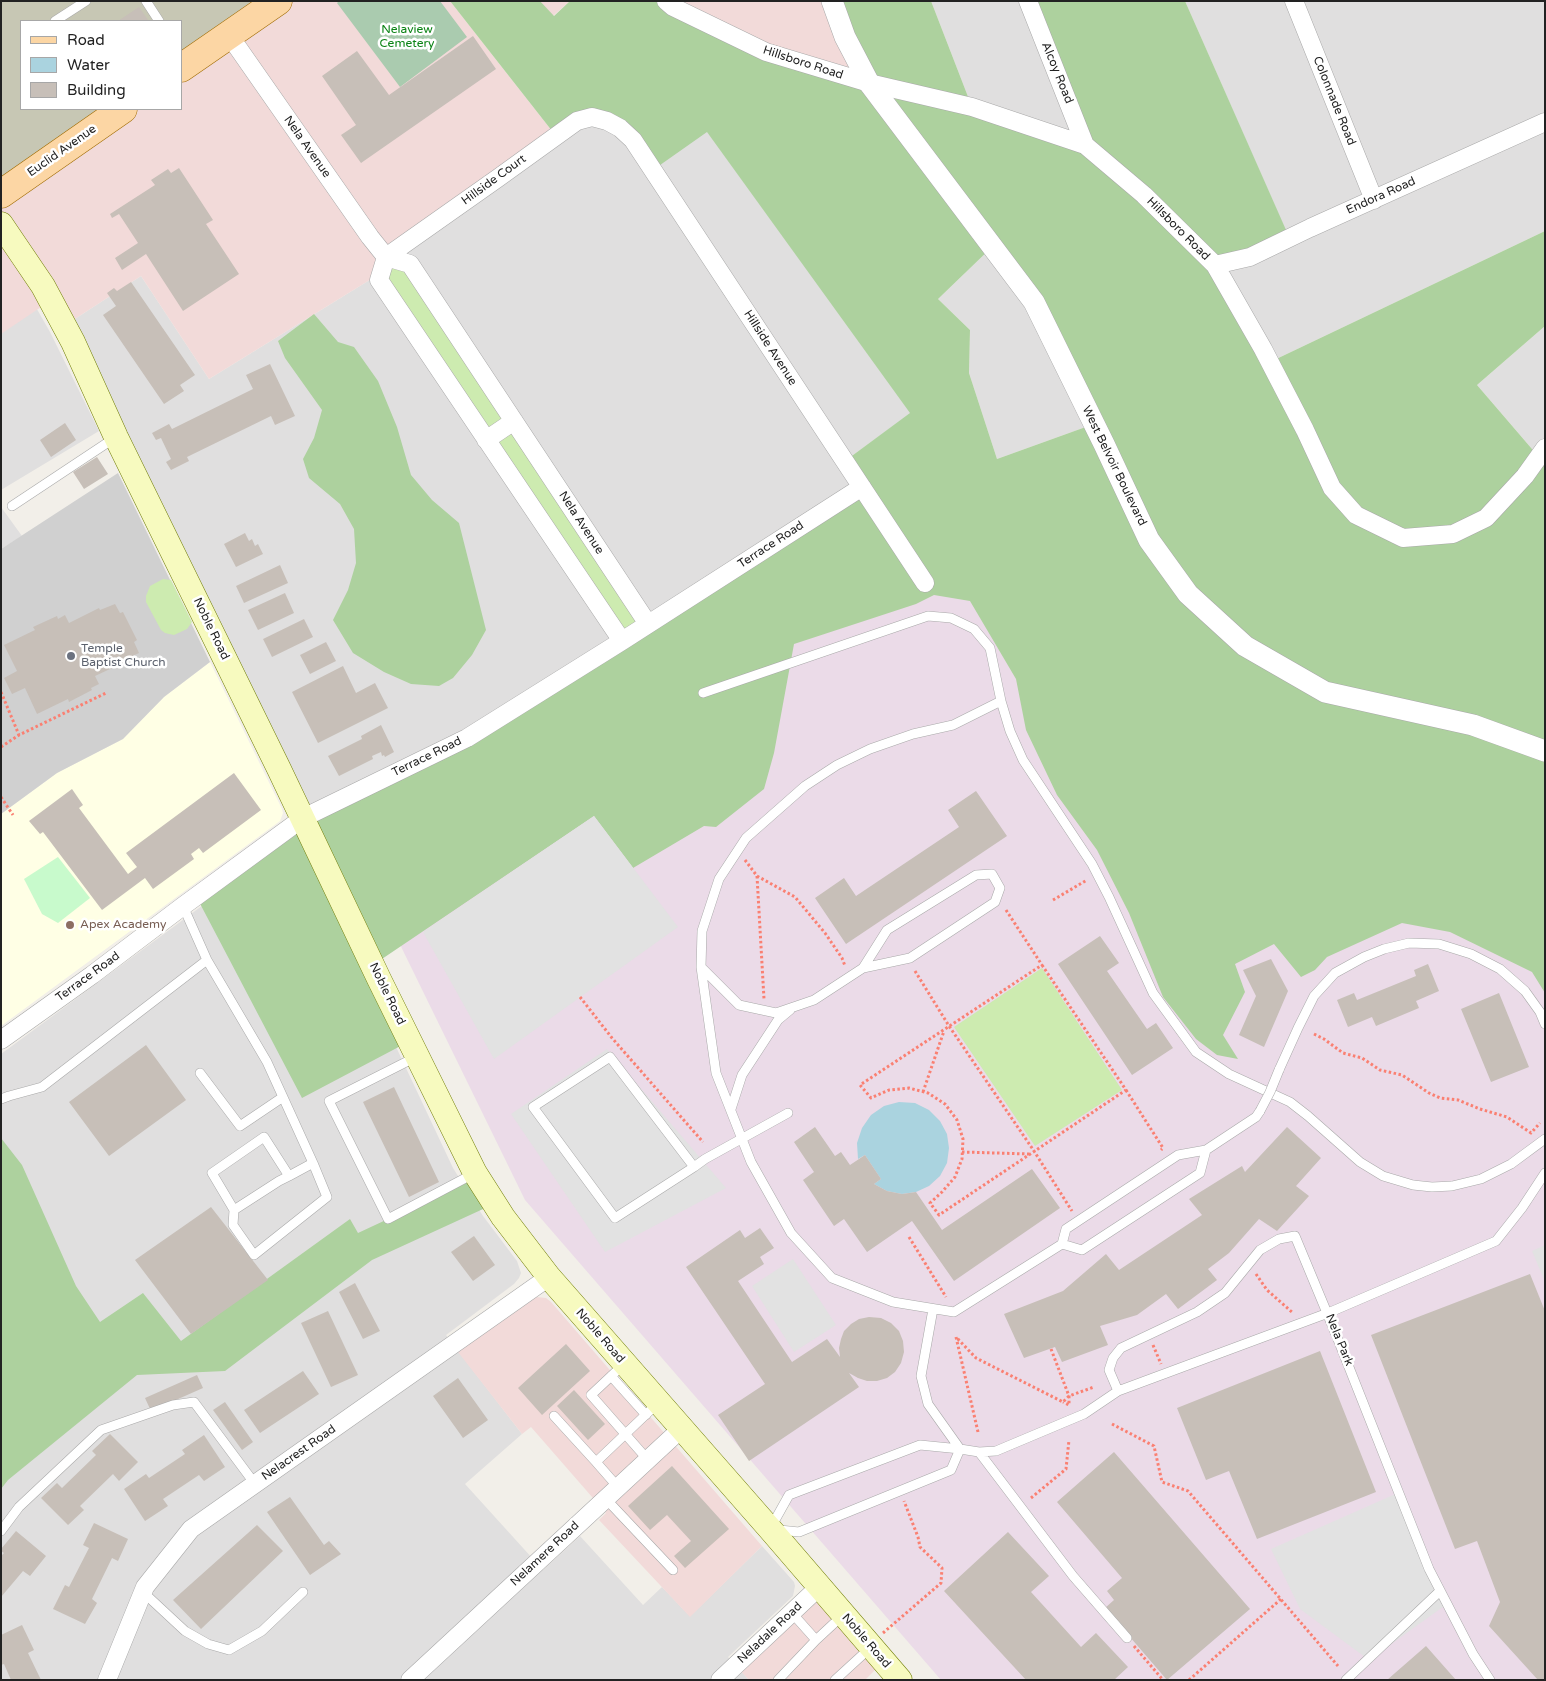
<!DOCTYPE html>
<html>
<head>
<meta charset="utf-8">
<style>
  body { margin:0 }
  #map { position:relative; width:1546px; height:1681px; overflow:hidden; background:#f2efe9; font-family:"Varela Round",sans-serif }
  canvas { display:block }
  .frame { position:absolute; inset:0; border:2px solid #222; pointer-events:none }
  .legend { position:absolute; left:20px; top:20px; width:162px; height:90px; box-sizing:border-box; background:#fff; border:1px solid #a7a7a7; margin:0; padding:6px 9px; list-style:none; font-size:15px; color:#222 }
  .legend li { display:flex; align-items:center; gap:10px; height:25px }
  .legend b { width:25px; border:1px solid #a7a7a7 }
</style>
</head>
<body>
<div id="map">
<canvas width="1546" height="1681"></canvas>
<div class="frame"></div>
<ul class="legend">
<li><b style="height:6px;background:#fcd6a4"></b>Road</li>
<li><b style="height:14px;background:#aad3df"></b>Water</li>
<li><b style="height:14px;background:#c7bfb8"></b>Building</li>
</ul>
</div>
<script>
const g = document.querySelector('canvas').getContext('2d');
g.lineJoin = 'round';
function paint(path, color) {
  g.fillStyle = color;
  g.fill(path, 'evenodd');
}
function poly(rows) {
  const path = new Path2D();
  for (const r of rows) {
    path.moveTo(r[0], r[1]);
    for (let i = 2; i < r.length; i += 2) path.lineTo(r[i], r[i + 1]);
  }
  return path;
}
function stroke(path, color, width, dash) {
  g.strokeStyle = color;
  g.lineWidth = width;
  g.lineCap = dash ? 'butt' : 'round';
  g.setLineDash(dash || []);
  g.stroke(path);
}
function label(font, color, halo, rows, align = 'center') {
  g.font = font + ' "Varela Round",sans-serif';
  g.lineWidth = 5;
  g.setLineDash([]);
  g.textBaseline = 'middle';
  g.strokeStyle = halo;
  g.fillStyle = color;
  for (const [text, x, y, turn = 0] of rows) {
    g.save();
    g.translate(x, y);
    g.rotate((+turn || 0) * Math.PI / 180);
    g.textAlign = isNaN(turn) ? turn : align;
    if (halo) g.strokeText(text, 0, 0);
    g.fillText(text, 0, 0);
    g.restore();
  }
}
const residential = poly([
  [931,1,1028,1,1085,145,972,107],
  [1185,1,1545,1,1545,231,1270,362,1215,265,1289,238],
  [577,121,707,131,911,413,845,461,862,487,467,738,303,818,64,326,141,276,209,379,381,273,386,257],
  [992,247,1094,424,997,459,969,373,970,330,938,299],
  [34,304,50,332,99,431,1,490,1,327],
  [1545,326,1545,448,1539,457,1477,385],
  [1,507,22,536,1,549],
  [275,852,309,862,453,1168,483,1216,517,1261,521,1273,519,1278,514,1284,446,1335,522,1434,465,1484,543,1570,580,1536,643,1605,662,1587,690,1616,762,1546,794,1582,795,1586,793,1596,728,1657,749,1680,1,1680,1,1054]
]);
const commercial = poly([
  [278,1,450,1,556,136,381,273,209,379,141,276,64,326,50,301,1,334,1,194,123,109,181,109,181,68],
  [540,1,570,1,553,16],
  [666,1,832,1,869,83,766,52],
  [536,1297,546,1298,551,1302,762,1546,690,1617,599,1520,606,1513,531,1427,522,1434,458,1352],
  [819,1587,884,1661,865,1680,749,1680,736,1666]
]);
const industrial = poly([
  [852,520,1035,546,1545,829,1545,1680,941,1680,525,1200,343,828]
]);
const education = poly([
  [210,662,282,809,283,813,280,821,1,1026,1,814,57,773,123,739,164,697]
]);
const religious = poly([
  [118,473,210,662,164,697,123,739,57,773,1,814,1,549]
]);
const construction = poly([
  [1,1,278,1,181,68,181,21,21,21,21,109,123,109,1,194]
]);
const grass = poly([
  [386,257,410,264,648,624,622,641,379,280],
  [163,579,171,580,192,622,187,629,174,635,165,633,161,630,146,602,146,596,150,586],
  [1042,968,1122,1090,1035,1146,954,1027]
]);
const forest = poly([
  [450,1,540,1,554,16,570,1,666,1,673,7,868,83,832,1,931,1,972,107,1085,145,1028,1,1185,1,1290,239,1215,265,1270,362,1545,231,1545,326,1477,385,1538,456,1545,448,1545,993,1532,972,1450,932,1402,923,1327,957,1315,970,1301,977,1274,944,1235,964,1245,992,1223,1035,1238,1059,1217,1055,1196,1039,1163,997,1129,913,1097,850,1057,795,1026,730,1016,679,970,601,934,595,916,604,794,644,774,753,764,789,716,827,704,826,633,868,594,816,373,965,410,1041,302,1098,196,896,303,818,467,738,861,487,845,461,910,413,707,132,653,170,607,121,556,136],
  [992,247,1094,424,997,459,969,373,970,330,938,299],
  [314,314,338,342,354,347,378,381,397,427,411,475,432,500,459,523,486,630,472,655,453,678,439,686,411,684,384,672,353,653,333,620,348,590,356,563,354,529,340,504,309,478,303,459,314,438,322,410,285,358,278,341],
  [1,1138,22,1165,76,1286,100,1322,143,1293,181,1341,350,1219,358,1233,388,1219,475,1173,494,1204,372,1260,225,1371,137,1375,8,1480,1,1489]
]);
const cemetery = poly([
  [339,1,440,1,467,37,400,87,337,3]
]);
const park = poly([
  [58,857,90,898,58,923,42,914,24,879]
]);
const parking = poly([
  [594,816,678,927,494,1059,423,932],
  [607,1049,726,1188,605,1252,511,1114],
  [1545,1245,1545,1282,1532,1251],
  [793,1259,836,1325,794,1352,752,1286],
  [1400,1492,1447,1604,1369,1660,1300,1609,1271,1549]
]);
const water = poly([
  [899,1102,915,1103,929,1110,940,1121,947,1134,949,1148,947,1163,940,1176,929,1186,916,1192,902,1194,887,1191,874,1184,881,1179,865,1155,858,1159,857,1143,862,1128,871,1115,884,1106]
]);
const building = poly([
  [139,7,148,20,146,21,118,21],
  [473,36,496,69,361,163,341,135,356,125,322,76,357,51,389,95],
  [179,168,213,220,206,224,239,274,183,311,146,254,122,270,115,258,138,243,119,214,112,218,110,214,155,185,151,180,168,169,171,173],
  [131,282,195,375,180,385,184,391,164,404,103,315,116,306,107,293,114,288,117,291],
  [270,364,295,416,275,425,271,416,187,457,189,461,171,470,166,462,171,459,161,438,156,440,152,433,169,424,172,429,253,389,246,375],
  [65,423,76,440,51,457,40,440],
  [97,457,108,474,84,489,73,472],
  [245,533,249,541,252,539,255,546,258,544,263,554,236,567,224,544],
  [280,565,288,583,244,603,236,586],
  [285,593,294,613,258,630,248,610],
  [115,604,120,613,123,612,137,640,134,642,139,653,124,660,125,662,95,676,99,684,91,688,92,690,69,702,68,699,37,714,25,688,12,694,4,678,17,671,4,645,35,630,33,627,57,616,58,619,65,615,69,623,99,608,100,610],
  [304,619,313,637,272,657,263,639],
  [326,642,336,661,310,674,300,655],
  [343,666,356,693,375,683,388,708,318,743,292,692],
  [381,725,394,752,385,757,384,755,382,756,381,752,372,756,373,759,339,776,328,756,362,739,361,736],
  [234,773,261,810,203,853,199,848,191,854,194,859,153,889,145,878,102,910,43,832,40,834,29,821,72,789,83,805,79,808,128,874,137,867,126,853],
  [976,791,1007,836,846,944,815,898,844,878,856,896,959,827,948,810],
  [1100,936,1119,963,1107,971,1147,1029,1156,1023,1173,1048,1132,1075,1058,964],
  [1271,959,1288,991,1264,1047,1239,1035,1256,996,1243,970],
  [1428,964,1439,991,1416,1001,1419,1008,1376,1026,1372,1017,1348,1027,1337,1000,1354,993,1357,1000,1416,976,1414,970],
  [1499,993,1529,1067,1491,1082,1461,1009],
  [146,1045,186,1100,109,1156,69,1102],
  [394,1087,439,1182,409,1197,363,1102],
  [815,1127,835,1156,841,1152,850,1165,865,1155,881,1179,874,1184,887,1191,902,1194,916,1192,942,1230,1032,1169,1060,1208,954,1281,912,1221,867,1252,844,1219,834,1226,803,1180,814,1172,794,1142],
  [1287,1127,1321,1158,1296,1186,1309,1196,1277,1231,1259,1219,1229,1253,1208,1269,1217,1280,1178,1309,1166,1294,1137,1315,1100,1326,1108,1345,1062,1362,1055,1347,1024,1358,1004,1314,1063,1291,1106,1254,1119,1270,1202,1215,1189,1199,1242,1166,1245,1172],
  [211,1207,268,1280,191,1334,135,1260],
  [760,1228,774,1248,760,1257,764,1264,738,1281,792,1362,827,1339,840,1357,839,1348,841,1339,844,1331,851,1324,859,1319,869,1317,881,1318,891,1323,899,1331,903,1341,904,1352,901,1363,895,1372,887,1378,877,1381,867,1381,858,1378,849,1373,859,1387,749,1461,718,1415,765,1384,686,1267,740,1230,745,1238],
  [474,1236,495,1265,473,1281,451,1252],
  [1530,1274,1545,1311,1545,1680,1538,1680,1489,1626,1500,1602,1477,1541,1455,1549,1371,1335],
  [355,1283,380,1331,363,1339,339,1292],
  [328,1311,358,1375,331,1387,301,1323],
  [566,1344,590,1371,542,1415,518,1388],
  [1320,1351,1376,1492,1257,1539,1229,1471,1206,1480,1177,1408],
  [303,1371,319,1394,260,1433,244,1410],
  [197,1375,203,1388,151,1411,145,1398],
  [458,1378,488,1420,463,1438,433,1396],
  [574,1390,605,1424,588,1440,557,1406],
  [225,1402,253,1442,242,1450,213,1410],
  [110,1434,138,1462,119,1481,113,1474,80,1506,84,1510,68,1525,41,1498,57,1483,62,1488,96,1455,92,1451],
  [204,1435,225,1467,204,1481,199,1475,163,1499,168,1506,145,1521,124,1489,146,1474,149,1478,185,1454,182,1450],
  [1114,1452,1250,1609,1167,1680,1105,1608,1114,1600,1107,1591,1122,1578,1057,1502],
  [672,1466,729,1529,685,1568,674,1556,691,1541,667,1515,650,1530,628,1506],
  [290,1497,324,1545,329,1541,341,1554,310,1575,267,1512],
  [94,1523,128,1539,118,1561,112,1558,92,1599,97,1603,85,1624,53,1609,65,1585,69,1587,89,1548,83,1545],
  [257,1525,283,1551,201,1629,173,1600],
  [16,1531,46,1556,30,1576,23,1571,1,1597,1,1556,4,1553,1,1551,1,1549],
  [1008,1532,1049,1576,1031,1592,1081,1647,1096,1633,1128,1667,1114,1680,1026,1680,944,1591],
  [22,1625,34,1650,28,1653,41,1680,11,1680,4,1664,1,1665,1,1635],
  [1426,1646,1456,1680,1387,1680]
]);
const path = poly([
  [1,692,19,735],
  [1,747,19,735,106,693],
  [1,797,13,815],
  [745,860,757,876,764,999],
  [757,876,795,897,825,933,842,958,845,966],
  [1053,900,1087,880],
  [1006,910,1042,965],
  [1042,965,1126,1090,939,1215,930,1203,942,1192,955,1177,962,1159,963,1139,957,1120,945,1104,928,1093,909,1088,889,1090,871,1098,860,1085,1042,965],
  [915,971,949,1026,1034,1151,1072,1211],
  [580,997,612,1038,703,1142],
  [1314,1034,1324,1039,1343,1053,1362,1058,1380,1070,1402,1075,1429,1093,1440,1098,1458,1100,1480,1109,1507,1117,1531,1133,1540,1123],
  [1126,1090,1163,1148,1161,1150],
  [923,1092,944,1031],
  [962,1152,1029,1154],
  [909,1237,946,1297],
  [1256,1274,1267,1290,1293,1313],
  [1153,1345,1161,1364],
  [1051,1349,1069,1396,1069,1405,1063,1402],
  [1112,1424,1154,1446,1162,1482,1188,1491,1338,1666],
  [978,1432,956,1337,976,1358,1063,1402,1069,1396,1094,1387],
  [1031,1498,1066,1469,1069,1440],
  [883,1633,941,1583,942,1568,920,1547,918,1537,904,1501],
  [1134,1646,1163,1680],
  [1189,1680,1281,1599]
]);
const service = poly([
  [146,1,159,21],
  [55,21,86,1],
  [12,506,116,437],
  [703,693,928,616,951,618,974,629,990,648,1001,701,953,725,913,734,870,749,837,765,805,786,746,838,719,879,702,931,701,967,739,1005,776,1013,814,1000,863,968,910,958,995,902,1000,888,992,874,976,875,887,930,863,968],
  [1001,701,1010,731,1023,760,1092,864,1109,897,1153,993,1196,1052,1229,1074,1290,1102,1308,1116,1360,1162,1383,1176,1413,1185,1432,1187,1452,1186,1481,1179,1511,1164,1545,1139],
  [207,960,267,1062,313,1163,289,1176,279,1181,234,1210,212,1173,264,1137,289,1176],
  [701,967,716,1073,751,1162,791,1233,832,1278,893,1302,954,1312,1062,1244,1066,1229,1178,1155,1206,1150,1200,1173,1082,1250,1062,1244],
  [416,1057,329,1101,388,1219,475,1173],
  [1279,1070,1298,1028,1314,996,1335,973,1364,957,1384,949,1409,943,1439,944,1471,954,1500,969,1525,991,1540,1012,1545,1024],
  [200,1073,240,1126,283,1097],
  [1,1099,9,1096,42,1087,207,960,183,906],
  [731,1109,742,1075,778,1020,790,1010],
  [1206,1150,1256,1117,1260,1111],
  [694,1167,610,1057,533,1107,615,1218,694,1167,705,1159,788,1113],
  [234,1210,233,1225,254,1255,327,1197,313,1163],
  [933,1309,921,1376,928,1404,960,1449,979,1452,996,1451,1084,1414,1118,1391,1328,1313,1496,1241,1522,1208,1545,1173],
  [624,1364,591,1395,648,1460],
  [611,1376,646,1415],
  [1118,1391,1109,1370,1113,1358,1121,1348,1197,1312,1225,1293,1260,1250,1279,1239,1295,1236,1337,1337,1429,1569,1473,1654,1490,1680],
  [554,1416,596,1462,658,1403],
  [920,1445,960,1449,951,1470,799,1532,770,1529,789,1495,920,1445],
  [979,1452,1073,1576,1127,1638],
  [596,1462,617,1486],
  [605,1498,673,1570],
  [1,1531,19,1507,101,1430,173,1405,194,1402,255,1484],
  [143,1592,185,1631,208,1644,229,1650,262,1631,303,1592],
  [816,1640,843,1615],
  [778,1680,816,1640,792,1613],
  [835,1680,870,1648],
  [1346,1680,1440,1591]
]);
const minor = poly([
  [666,1,673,7,766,52,869,83,972,107,1085,145,1144,195,1215,265,1263,349,1305,430,1332,488,1356,515,1403,538,1453,534,1486,518,1525,476,1545,448],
  [1028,1,1085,145],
  [1294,1,1374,200],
  [229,35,370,237,386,257,498,178,577,121,592,117,607,121,620,128,633,140,925,583],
  [1215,265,1250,257,1310,228,1545,122],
  [486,440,514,421],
  [622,641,379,280,386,257,410,264,648,624],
  [1,1040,92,975,183,906,303,818,467,738,622,641,862,487],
  [107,1680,145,1587,191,1529,549,1277],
  [410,1680,681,1429],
  [720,1680,819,1587]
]);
const tertiary = poly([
  [832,1,845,37,869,83,1034,302,1104,444,1149,540,1188,594,1245,646,1325,692,1473,725,1545,751]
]);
const secondary = poly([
  [1,224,43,286,73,342,116,437,279,769,379,979,475,1173,503,1217,549,1277,770,1529,900,1680]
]);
const primary = poly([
  [181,68,278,1],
  [1,194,123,109]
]);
const serviceBridge = poly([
  [1260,1111,1270,1092,1279,1070]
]);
const markers = [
  [71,656,5,"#6b7280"],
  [70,925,5,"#8d6e63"]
];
const parkNames = [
  ["Nelaview",407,30],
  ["Cemetery",407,44]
];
const streetNames = [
  ["Hillsboro Road",803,63,18],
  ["Alcoy Road",1057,73,68],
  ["Colonnade Road",1334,101,68],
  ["Nela Avenue",307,147,55],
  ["Euclid Avenue",62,151,-35],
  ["Hillside Court",494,180,-36],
  ["Endora Road",1381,196,-24],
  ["Hillsboro Road",1178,229,45],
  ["Hillside Avenue",770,348,57],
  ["West Belvoir Boulevard",1114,466,64],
  ["Nela Avenue",581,523,57],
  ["Terrace Road",771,545,-33],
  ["Noble Road",211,629,64],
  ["Terrace Road",427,757,-26],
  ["Terrace Road",88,977,-36],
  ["Noble Road",387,994,64],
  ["Noble Road",600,1336,49],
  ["Nela Park",1339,1340,68],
  ["Nelacrest Road",299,1453,-35],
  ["Nelamere Road",545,1554,-43],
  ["Neladale Road",770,1633,-43],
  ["Noble Road",866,1641,49]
];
const worshipNames = [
  ["Temple",81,649],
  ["Baptist Church",81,663]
];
const educationNames = [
  ["Apex Academy",80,925]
];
paint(residential, '#e0dfdf');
paint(commercial, '#f2dad9');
paint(industrial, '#ebdbe8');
paint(education, '#ffffe5');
paint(religious, '#d0d0d0');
paint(construction, '#c7c7b4');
paint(grass, '#cdebb0');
paint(forest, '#add19e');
paint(cemetery, '#aacbaf');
paint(park, '#c8facc');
paint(parking, '#e2e2e2');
paint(water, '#aad3df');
paint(building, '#c7bfb8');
stroke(service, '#a9a9a9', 10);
stroke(minor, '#a9a9a9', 19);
stroke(tertiary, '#a9a9a9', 22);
stroke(secondary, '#707d05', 25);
stroke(primary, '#a06b00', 29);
stroke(path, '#fa8072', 3, [2.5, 2.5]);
stroke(service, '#fff', 9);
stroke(minor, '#fff', 18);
stroke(tertiary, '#fff', 21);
stroke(secondary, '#f7fabf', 24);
stroke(primary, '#fcd6a4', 28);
stroke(serviceBridge, '#a9a9a9', 10, []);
stroke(serviceBridge, '#fff', 9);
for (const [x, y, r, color] of markers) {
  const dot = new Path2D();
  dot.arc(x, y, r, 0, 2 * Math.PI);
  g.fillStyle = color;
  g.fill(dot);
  stroke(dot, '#fff', 2);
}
label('12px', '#0c8416', '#fff', parkNames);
label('12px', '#222', '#fff', streetNames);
label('12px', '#5b616d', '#fff', worshipNames, 'left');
label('12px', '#785e54', '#fff', educationNames, 'left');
</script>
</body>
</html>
